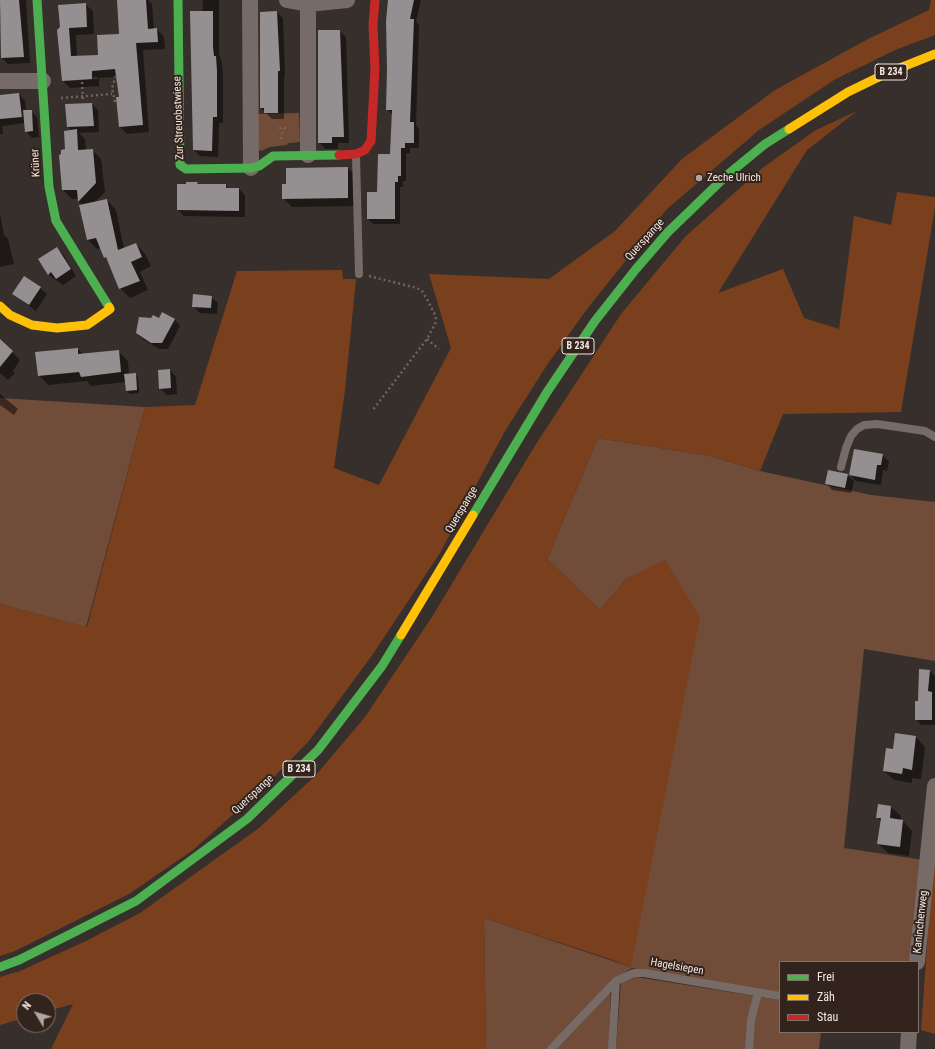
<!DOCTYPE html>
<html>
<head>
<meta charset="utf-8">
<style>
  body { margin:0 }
  #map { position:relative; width:935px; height:1049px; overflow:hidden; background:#372f2b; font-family:"Roboto Condensed",sans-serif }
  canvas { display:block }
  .legend { position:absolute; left:779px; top:961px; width:140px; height:72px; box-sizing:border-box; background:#32231c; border:1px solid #7f726b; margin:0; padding:5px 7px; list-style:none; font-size:12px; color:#f2e8e2 }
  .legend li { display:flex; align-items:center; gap:8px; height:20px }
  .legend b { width:20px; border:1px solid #7f726b }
  .north { position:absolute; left:16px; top:993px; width:40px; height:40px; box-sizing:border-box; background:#32231c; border:1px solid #7f726b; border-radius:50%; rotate:308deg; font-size:11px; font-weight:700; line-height:16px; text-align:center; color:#f2e8e2 }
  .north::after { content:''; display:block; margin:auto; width:14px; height:18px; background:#b1a7a2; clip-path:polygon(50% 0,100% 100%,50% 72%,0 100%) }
</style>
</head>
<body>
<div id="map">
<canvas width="935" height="1049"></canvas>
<ul class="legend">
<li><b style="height:5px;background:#4caf50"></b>Frei</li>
<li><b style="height:5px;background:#ffc107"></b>Zäh</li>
<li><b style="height:5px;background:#c62828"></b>Stau</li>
</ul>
<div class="north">N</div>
</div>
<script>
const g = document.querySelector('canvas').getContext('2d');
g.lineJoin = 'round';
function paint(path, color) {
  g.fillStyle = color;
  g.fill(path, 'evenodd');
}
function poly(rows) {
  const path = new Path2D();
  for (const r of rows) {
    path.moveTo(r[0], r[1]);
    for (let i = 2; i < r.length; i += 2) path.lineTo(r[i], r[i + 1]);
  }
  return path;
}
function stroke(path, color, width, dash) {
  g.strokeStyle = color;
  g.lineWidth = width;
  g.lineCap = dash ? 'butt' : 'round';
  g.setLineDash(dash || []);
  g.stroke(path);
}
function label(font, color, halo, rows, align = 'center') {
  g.font = font + ' "Roboto Condensed",sans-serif';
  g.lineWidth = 4;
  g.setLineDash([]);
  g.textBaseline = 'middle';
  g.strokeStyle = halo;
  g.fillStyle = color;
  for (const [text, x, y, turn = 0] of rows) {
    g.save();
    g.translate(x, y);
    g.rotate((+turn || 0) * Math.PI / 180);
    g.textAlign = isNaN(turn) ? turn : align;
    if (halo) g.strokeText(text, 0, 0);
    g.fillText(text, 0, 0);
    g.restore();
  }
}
const green = poly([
  [299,113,300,142,288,143,287,145,270,147,261,151,254,148,257,114],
  [0,398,145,407,86,627,0,604],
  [598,438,710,456,760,471,871,495,935,502,935,661,864,649,844,848,923,860,913,962,780,962,780,994,632,968,611,981,609,1049,486,1049,484,918,631,967,627,578,600,610,547,559],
  [636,977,780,1000,780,1032,821,1032,819,1049,616,1049,621,982]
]);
const forest = poly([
  [931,0,935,0,935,35,895,50,834,80,759,130,667,209,587,309,547,365,505,431,440,553,373,654,309,741,264,787,193,850,129,894,15,951,0,956,0,604,87,627,145,407,195,405,237,271,342,270,343,279,356,279,345,390,334,468,379,485,451,348,429,274,549,279,615,231,682,159,775,90,868,39,929,10],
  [857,111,807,150,718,293,783,269,804,318,839,329,854,216,891,225,897,192,935,197,935,207,901,412,783,414,760,471,710,456,598,438,547,559,600,610,627,578,665,560,700,617,631,967,610,959,484,918,486,1049,51,1049,73,1004,48,1011,48,1001,24,1001,24,1018,0,1025,0,977,20,971,86,941,140,913,259,828,316,775,365,717,432,617,536,444,621,314,685,237,761,169,816,130],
  [935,836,935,1034,921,1030]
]);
const shadow = poly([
  [0,0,26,0,30,63,8,64,2,58],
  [118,0,148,0,152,4,154,29,157,29,164,37,165,49,143,50,149,132,127,134,120,127,120,98,117,77,99,78,99,86,70,88,62,80,58,31,85,4,93,11,94,34,76,35,77,57,99,55,120,35],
  [97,77,98,79,68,81,68,79],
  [203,0,219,0,219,54,222,63,223,78,223,123,219,123,218,157,200,156,194,150],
  [389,0,421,0,416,22,419,25,416,125,419,129,419,148,410,148,410,153,406,153,406,181,403,181,403,187,400,187,400,224,373,224,368,219,391,155,392,115,387,109],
  [277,12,283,18,285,76,284,77,284,119,272,119,261,108],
  [339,31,346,37,349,143,338,143,338,149,325,149,319,142],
  [19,94,25,101,26,111,31,111,37,117,39,137,32,138,26,131,25,123,2,126,3,134,0,134,0,96],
  [92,104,98,110,99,132,79,133,85,139,86,150,92,150,101,159,105,192,94,203,107,200,116,210,124,249,136,244,145,254,151,266,140,272,148,290,130,298,120,288,109,262,105,257,101,248,97,249,88,240,83,206,79,202,79,199,72,199,63,190,66,150,72,131,68,127],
  [348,168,357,177,357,206,292,207,283,198],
  [197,183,200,185,225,185,229,189,239,189,245,195,245,217,184,216,178,210,178,185],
  [0,214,4,235,8,239,14,264,0,267],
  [57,248,63,254,76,276,63,285,49,275,39,259],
  [40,288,47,294,36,311,13,294],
  [211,297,218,303,217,314,200,313,193,306],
  [159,319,174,319,180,326,168,349,159,349,144,340,137,334],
  [0,340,20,360,13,371,15,373,8,380,0,373],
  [78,349,83,354,118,351,128,361,129,375,135,374,138,377,139,393,130,394,127,391,126,382,91,386,87,381,48,385,39,375],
  [170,370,176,377,177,394,167,395,160,388],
  [0,394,18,409,14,415,0,405],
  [855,450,883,455,889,462,887,471,883,470,881,485,856,481,850,475],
  [847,475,854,481,851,493,832,490,826,483],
  [930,671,935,676,935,725,921,725,916,719,919,702],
  [916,737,925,747,921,779,912,778,912,783,894,780,884,771,894,750],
  [879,805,891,807,901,816,900,821,903,821,912,831,909,856,888,853,878,843,881,821,877,817]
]);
const building = poly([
  [0,0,19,0,24,57,1,58],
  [117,0,146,0,148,29,157,28,158,42,136,43,143,125,119,127,116,97,119,97,115,69,92,71,92,79,62,81,57,30,60,27,58,5,86,3,87,27,69,28,71,56,98,55,97,35,119,34],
  [388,0,414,0,410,19,414,19,410,122,414,122,414,143,405,143,405,148,401,148,401,176,398,176,398,182,395,182,395,219,367,219,367,192,377,192,378,154,390,154,392,110,386,110,387,68,386,21],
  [190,11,213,11,213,47,214,56,216,56,217,71,217,117,213,117,212,151,193,150],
  [277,11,280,71,278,71,278,113,264,113,264,108,260,108,260,12],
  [318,30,340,30,344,137,332,137,332,143,318,143],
  [19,93,22,117,0,119,0,95],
  [92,103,94,126,67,127,65,104],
  [23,110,32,110,33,131,25,132],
  [77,129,78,150,93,149,96,183,78,202,77,190,62,190,59,155,61,154,61,150,65,149,64,131],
  [348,167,348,198,282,199,282,184,286,184,286,168],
  [186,182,198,182,197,184,226,184,226,188,239,188,239,211,177,210,177,184,186,184],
  [107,199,118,250,136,243,142,257,131,262,140,281,119,289,106,257,104,258,96,238,87,240,79,205],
  [57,247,71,269,56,279,51,272,48,275,38,259],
  [24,276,41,287,29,305,12,294],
  [193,294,212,296,211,308,192,307],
  [162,312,175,319,162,343,151,343,136,333,139,317,151,318,153,315,159,318],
  [0,339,13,351,0,367],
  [78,348,78,354,119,350,121,372,81,377,79,372,38,376,35,352],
  [170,369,171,388,159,389,158,370],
  [136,373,137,390,126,391,124,374],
  [854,449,883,454,881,465,877,465,875,480,849,475],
  [828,470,848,474,845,488,825,484],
  [919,669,930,670,928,691,932,692,932,720,915,720,915,701,918,701],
  [895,733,916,736,912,770,903,768,902,774,883,771,886,748,893,749],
  [878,804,891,806,890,818,903,820,900,847,877,844,881,818,876,818]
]);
const path = poly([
  [82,82,83,101],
  [61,98,112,94],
  [115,102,112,88,116,76],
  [279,128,289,128],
  [281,139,283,128],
  [369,276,417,288,422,291,428,301,436,317,435,324,427,339,372,411],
  [427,339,439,349]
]);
const lane = poly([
  [356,155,359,274],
  [841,467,846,448,851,436,857,429,864,425,877,424,925,431,935,437],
  [551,1049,616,981,634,973,644,973,780,996],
  [612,1049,616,981],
  [749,1049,751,1020,758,993]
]);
const street = poly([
  [250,0,251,168],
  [287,0,308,4,347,0],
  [308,4,308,155],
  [0,81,43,81],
  [917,962,935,786],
  [908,1049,909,1032]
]);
const fast = poly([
  [37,0,49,187,56,221,109,307],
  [178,0,180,165,186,169,251,168,259,166,273,156,339,155],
  [473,515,547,392,595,321,636,269,668,232,726,176,765,144,789,129],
  [0,967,19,960,136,901,247,819,318,750,382,666,401,635]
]);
const slow = poly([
  [789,129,848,92,885,74,935,54],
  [0,306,10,315,32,325,57,328,87,325,110,309,109,307],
  [401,635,473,515]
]);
const jam = poly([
  [339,155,356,154,365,150,371,141,375,69,373,25,375,0]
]);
const markers = [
  [699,178,4,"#b1a7a2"]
];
const shields = [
  [891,72,32],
  [578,346,32],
  [299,769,32]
];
const shieldNames = [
  ["B 234",891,72],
  ["B 234",578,346],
  ["B 234",299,769]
];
const streetNames = [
  ["Zur Streuobstwiese",179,118,-92],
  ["Krüner",36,163,-93],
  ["Querspange",645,240,-48],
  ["Querspange",462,510,-59],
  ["Querspange",253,795,-43],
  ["Kaninchenweg",921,922,-84],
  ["Hagelsiepen",677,967,10]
];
const poiNames = [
  ["Zeche Ulrich",707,178]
];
paint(green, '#714c39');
paint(forest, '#7a401e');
paint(shadow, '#0007');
paint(building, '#949092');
stroke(path, '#6e6561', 2.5, [2, 3]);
stroke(lane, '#766b66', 8);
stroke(street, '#766b66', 16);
stroke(fast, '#4caf50', 9);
stroke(slow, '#ffc107', 9);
stroke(jam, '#c62828', 9);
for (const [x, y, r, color] of markers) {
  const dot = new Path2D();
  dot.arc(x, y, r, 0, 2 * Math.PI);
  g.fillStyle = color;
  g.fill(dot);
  stroke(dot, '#32231c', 1.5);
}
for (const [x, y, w] of shields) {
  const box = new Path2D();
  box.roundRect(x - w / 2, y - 8, w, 16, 3);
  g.fillStyle = '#32231c';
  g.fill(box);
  stroke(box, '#f2e8e2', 1);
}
label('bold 10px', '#f2e8e2', null, shieldNames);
label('11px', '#f2e8e2', '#32231c', streetNames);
label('11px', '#f2e8e2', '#32231c', poiNames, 'left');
</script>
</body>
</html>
